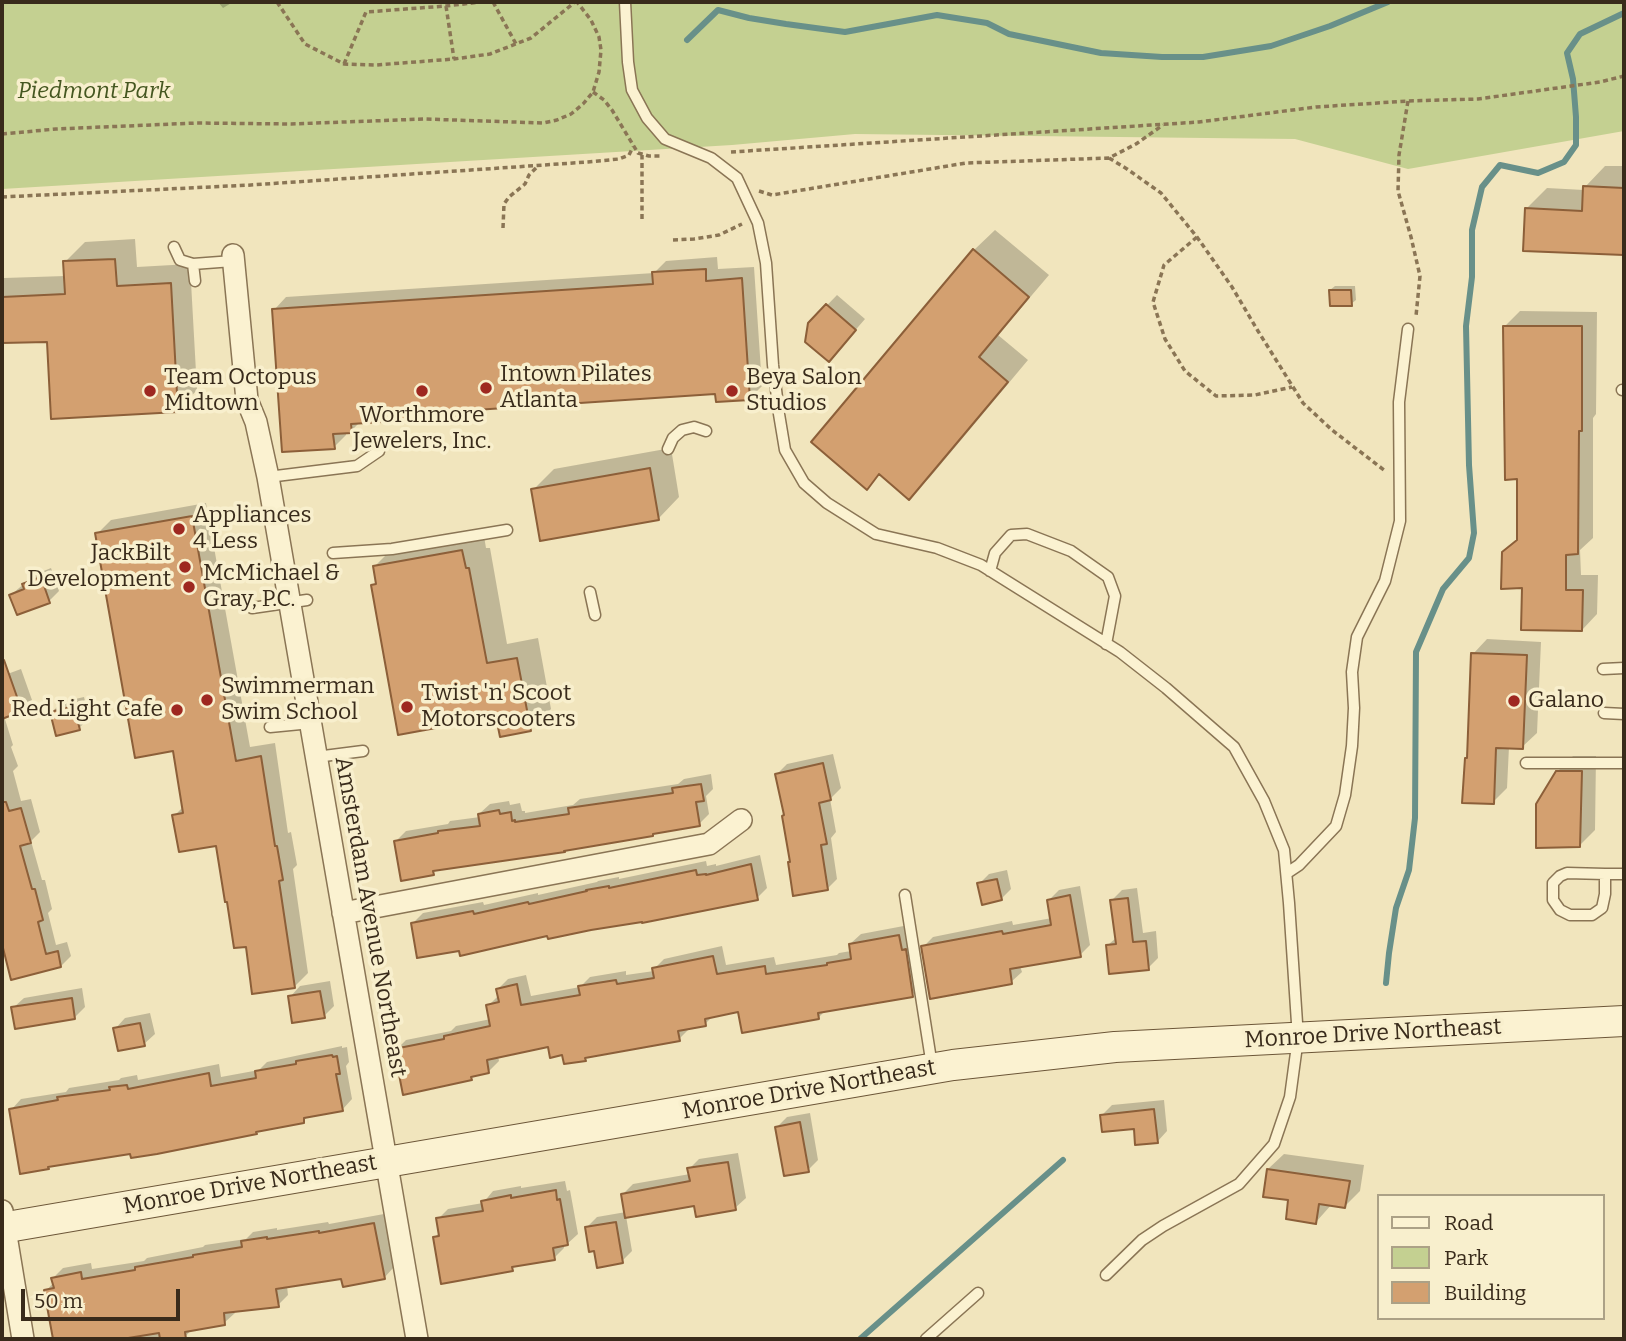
<!DOCTYPE html>
<html>
<head>
<meta charset="utf-8">
<style>
  body { margin:0 }
  #map { position:relative; width:1626px; height:1341px; overflow:hidden; background:#f1e5bd; font-family:Bitter,serif }
  canvas { display:block }
  .frame { position:absolute; inset:0; border:4px solid #392b1b; pointer-events:none }
  .legend { position:absolute; left:1377px; top:1194px; width:228px; height:126px; box-sizing:border-box; background:#f8efcd; border:2px solid #aca186; margin:0; padding:9px 12px; list-style:none; font-size:21px; color:#392b1b }
  .legend li { display:flex; align-items:center; gap:14px; height:35px }
  .legend b { width:35px; border:2px solid #aca186 }
  .scale { position:absolute; left:21px; top:1289px; width:159px; height:32px; box-sizing:border-box; border:4px solid #392b1b; border-top:0; padding-left:9px; font-size:21px; line-height:24px; white-space:nowrap; color:#392b1b; -webkit-text-stroke:5px #f8efcd; paint-order:stroke }
</style>
</head>
<body>
<div id="map">
<canvas width="1626" height="1341"></canvas>
<div class="frame"></div>
<ul class="legend">
<li><b style="height:9px;background:#fbf2d1"></b>Road</li>
<li><b style="height:19px;background:#c4d091"></b>Park</li>
<li><b style="height:19px;background:#d3a070"></b>Building</li>
</ul>
<div class="scale">50 m</div>
</div>
<script>
const g = document.querySelector('canvas').getContext('2d');
g.lineJoin = 'round';
function paint(path, color) {
  g.fillStyle = color;
  g.fill(path, 'evenodd');
}
function poly(rows) {
  const path = new Path2D();
  for (const r of rows) {
    path.moveTo(r[0], r[1]);
    for (let i = 2; i < r.length; i += 2) path.lineTo(r[i], r[i + 1]);
  }
  return path;
}
function stroke(path, color, width, dash) {
  g.strokeStyle = color;
  g.lineWidth = width;
  g.lineCap = dash ? 'butt' : 'round';
  g.setLineDash(dash || []);
  g.stroke(path);
}
function label(font, color, halo, rows, align = 'center') {
  g.font = font + ' Bitter,serif';
  g.lineWidth = 7;
  g.setLineDash([]);
  g.textBaseline = 'middle';
  g.strokeStyle = halo;
  g.fillStyle = color;
  for (const [text, x, y, turn = 0] of rows) {
    g.save();
    g.translate(x, y);
    g.rotate((+turn || 0) * Math.PI / 180);
    g.textAlign = isNaN(turn) ? turn : align;
    if (halo) g.strokeText(text, 0, 0);
    g.fillText(text, 0, 0);
    g.restore();
  }
}
const green = poly([
  [2,2,1624,2,1624,131,1408,169,1295,139,855,134,732,145,2,189]
]);
const shadow = poly([
  [218,2,233,2,223,8],
  [1605,166,1624,166,1624,253,1525,249,1526,209,1547,188,1584,190,1585,187],
  [995,230,1049,275,998,335,1028,360,930,477,909,497,881,473,867,487,974,250],
  [135,239,137,267,190,264,197,390,177,411,49,340,2,341,2,280,4,278,65,276,65,262,85,242],
  [717,257,718,269,754,267,762,386,749,399,717,392,481,407,475,414,361,421,351,431,346,431,346,435,334,447,274,310,286,297,654,273,666,261],
  [1335,286,1355,286,1356,300,1351,304,1330,290],
  [837,295,865,319,839,349,809,324],
  [1520,311,1597,312,1596,414,1593,418,1593,538,1580,550,1581,575,1598,575,1597,614,1582,630,1524,587,1504,553,1518,538,1519,477,1505,326],
  [671,448,679,497,659,518,533,490,554,469],
  [206,503,250,747,275,743,288,833,291,832,297,865,293,869,308,973,294,987,247,945,217,844,174,816,184,806,175,749,97,534,111,520],
  [483,530,486,548,490,548,507,644,538,638,551,709,530,730,373,586,377,581,374,567,395,546],
  [51,568,59,591,49,601,11,595,34,575],
  [1487,639,1541,642,1537,733,1522,747,1509,747,1507,788,1493,802,1466,758,1469,756,1473,654],
  [21,669,32,700,21,710,4,716,13,745,11,747,18,766,13,771,21,801,31,799,40,832,31,841,42,880,45,880,52,909,48,913,56,945,67,942,71,956,61,966,12,978,2,937,2,676],
  [84,697,89,718,79,728,52,712,62,702],
  [833,754,841,788,830,799,836,832,831,838,837,879,827,889,786,814,777,774,787,764],
  [1573,756,1596,756,1595,830,1579,846,1557,772],
  [711,774,713,789,706,796,709,814,699,824,438,868,433,873,396,841,406,831,448,824,450,821,480,817,479,814,490,804,509,801,510,805,520,803,522,811,525,811,525,813,573,805,580,799,678,784,684,779],
  [760,855,767,888,757,898,460,949,413,923,423,913,483,902,484,905,538,893,538,895,597,882,598,881,619,877,619,879,706,861,707,866,716,864,716,866],
  [1007,870,1011,889,1001,899,979,884,989,874],
  [1080,886,1090,945,1080,955,1020,966,1022,972,1011,982,923,947,933,937,1012,921,1013,925,1052,918,1049,900,1059,890],
  [1137,888,1143,933,1156,931,1158,958,1148,968,1108,945,1117,937,1112,900,1122,890],
  [909,925,922,985,912,995,826,1010,818,1018,740,1009,714,1015,705,1024,689,1027,689,1029,679,1039,588,1055,585,1059,564,1053,549,1045,498,1056,499,1061,489,1071,476,1074,472,1078,404,1093,396,1050,406,1040,451,1031,456,1026,491,1019,488,1006,499,995,498,989,508,979,526,975,531,996,580,987,590,977,626,971,626,975,654,971,654,969,664,959,722,946,726,965,774,957,776,965,837,955,839,953,851,951,850,944,861,934],
  [330,981,334,1006,324,1016,290,997,300,986],
  [82,988,85,1007,74,1018,13,1008,24,998],
  [150,1013,155,1034,144,1044,115,1029,125,1018],
  [342,1046,342,1048,347,1047,349,1062,346,1066,352,1099,342,1110,309,1116,303,1121,259,1129,256,1133,51,1165,48,1168,11,1110,21,1099,66,1092,69,1088,119,1080,121,1078,137,1075,138,1080,219,1064,221,1077,259,1070,267,1062],
  [1164,1100,1167,1131,1157,1142,1135,1127,1102,1115,1112,1105],
  [810,1113,818,1160,808,1170,777,1127,787,1117],
  [738,1153,746,1198,735,1208,695,1204,626,1216,632,1251,622,1261,596,1249,587,1227,597,1217,626,1212,623,1194,633,1184,690,1174,689,1169,699,1159],
  [1284,1154,1364,1165,1360,1191,1345,1206,1332,1204,1316,1222,1290,1199,1268,1169],
  [565,1181,567,1191,570,1190,578,1234,567,1244,564,1244,564,1248,554,1258,516,1265,512,1269,435,1237,440,1232,438,1219,448,1209,483,1203,493,1191,521,1186,521,1188],
  [384,1214,394,1267,384,1278,343,1277,287,1286,288,1295,278,1305,234,1310,235,1313,224,1323,193,1328,185,1337,169,1339,102,1339,101,1338,92,1339,55,1339,46,1291,54,1282,53,1278,63,1268,91,1263,92,1269,144,1261,147,1258,203,1247,205,1245,246,1239,253,1232,277,1228,277,1230,328,1222,329,1224]
]);
const stream = poly([
  [687,40,718,10,749,18,786,24,845,32,937,15,987,23,1009,34,1101,53,1162,57,1203,57,1271,46,1330,26,1388,2],
  [1386,983,1389,953,1396,908,1409,870,1415,818,1416,652,1443,589,1469,558,1474,533,1469,465,1466,326,1472,277,1472,230,1482,187,1500,165,1538,173,1564,162,1576,145,1576,117,1573,79,1567,53,1580,34,1624,13],
  [860,1339,1063,1160]
]);
const building = poly([
  [1583,186,1624,188,1624,255,1523,251,1525,208,1582,211,1583,186],
  [973,249,1029,297,979,357,1008,382,909,500,879,474,867,490,811,442,973,249],
  [115,259,117,286,171,283,178,412,51,419,47,342,2,343,2,297,65,294,63,261,115,259],
  [706,269,706,281,742,278,750,400,716,402,715,394,475,410,475,416,351,424,352,433,333,434,335,449,282,452,272,309,653,284,652,272,706,269],
  [1329,290,1351,290,1352,306,1330,306,1329,290],
  [826,304,856,330,829,362,805,342,808,323,826,304],
  [1503,326,1582,326,1582,431,1579,431,1578,554,1566,555,1566,590,1583,590,1582,631,1521,630,1522,588,1501,589,1502,552,1517,540,1517,479,1505,480,1503,326],
  [650,468,659,520,540,541,531,489,650,468],
  [192,516,236,761,261,756,275,846,277,846,283,880,279,881,295,988,252,994,246,947,234,948,227,902,225,902,216,846,179,852,172,815,183,813,173,751,135,758,95,533,192,516],
  [462,550,466,568,469,568,487,663,517,658,531,731,500,737,496,717,398,735,371,585,376,584,373,566,462,550],
  [41,577,50,603,17,615,9,595,24,589,22,584,41,577],
  [1471,653,1527,655,1523,749,1496,748,1494,804,1462,803,1465,758,1467,758,1471,653],
  [2,660,4,660,22,711,2,719,2,660],
  [74,706,80,730,56,736,50,712,74,706],
  [823,763,831,800,819,803,827,844,821,845,828,890,793,896,788,862,790,862,782,816,784,815,775,774,823,763],
  [1556,771,1582,771,1580,847,1536,848,1536,804,1556,771],
  [701,784,704,801,696,802,700,826,653,834,653,836,564,851,565,852,433,871,434,875,401,881,394,841,438,833,438,831,480,826,478,814,499,810,500,814,511,812,512,821,515,820,515,822,569,814,568,808,673,793,672,788,701,784],
  [2,802,6,802,9,811,21,808,31,843,20,846,32,889,35,889,43,920,38,922,46,954,58,951,61,967,11,980,2,944,2,802],
  [751,864,758,900,642,923,642,922,591,930,548,939,547,936,460,956,459,951,417,958,411,923,473,911,474,914,528,902,529,904,587,891,586,890,609,886,609,888,696,870,697,875,706,874,706,875,751,864],
  [997,879,1002,900,982,905,977,883,997,879],
  [1070,895,1081,957,1010,969,1012,984,930,999,921,946,1002,931,1003,934,1051,925,1047,900,1070,895],
  [1128,898,1133,942,1146,941,1149,970,1109,974,1106,945,1116,944,1110,900,1128,898],
  [899,935,902,950,906,949,913,997,818,1013,819,1019,742,1033,738,1012,705,1019,706,1026,678,1031,680,1041,585,1058,586,1061,564,1064,562,1055,550,1058,548,1047,487,1060,489,1073,471,1077,472,1080,403,1095,394,1049,444,1039,444,1036,490,1026,486,1005,499,1002,496,989,517,984,521,1005,580,995,578,986,616,980,617,984,654,978,652,968,713,956,717,974,765,966,766,974,827,965,827,963,851,959,849,944,899,935],
  [320,991,325,1018,292,1023,288,996,320,991],
  [72,998,75,1019,15,1029,11,1007,72,998],
  [140,1023,145,1046,118,1051,113,1028,140,1023],
  [332,1055,333,1057,337,1056,340,1074,336,1074,343,1111,304,1118,304,1123,256,1132,257,1134,157,1154,131,1158,130,1154,48,1167,49,1169,20,1174,9,1109,58,1100,57,1097,110,1090,109,1087,127,1085,128,1089,209,1073,211,1086,256,1078,255,1071,296,1064,296,1061,332,1055],
  [1154,1109,1158,1143,1135,1145,1134,1129,1102,1132,1100,1115,1154,1109],
  [800,1122,809,1172,784,1176,775,1127,800,1122],
  [728,1162,736,1210,696,1217,694,1206,625,1218,621,1194,690,1181,687,1168,728,1162],
  [1267,1169,1350,1181,1345,1208,1319,1204,1316,1224,1286,1219,1288,1200,1263,1197,1267,1169],
  [556,1190,557,1200,560,1199,568,1245,553,1248,555,1260,512,1267,513,1271,441,1284,433,1237,439,1236,436,1218,483,1211,481,1201,511,1195,511,1198,556,1190],
  [616,1222,623,1263,597,1268,594,1251,589,1252,585,1227,616,1222],
  [374,1223,385,1279,343,1287,341,1279,276,1289,279,1307,224,1313,225,1325,185,1332,186,1339,160,1339,159,1333,122,1339,53,1339,44,1290,54,1288,51,1278,81,1272,82,1279,135,1270,135,1267,193,1257,193,1255,242,1247,241,1241,267,1237,267,1239,319,1231,319,1233,374,1223]
]);
const path = poly([
  [277,2,305,44,344,64,376,65,454,59,490,54,531,38,575,2],
  [493,2,516,44],
  [446,6,454,59],
  [344,64,366,12,446,6,481,2],
  [593,92,604,100,612,110,638,153,649,156,660,156],
  [1408,101,1399,155,1398,191,1411,237,1420,276,1416,316],
  [2,134,56,129,197,123,291,124,424,119,543,123,557,120,571,114,583,104,593,92,599,72,601,50,599,37,591,20,577,2],
  [731,152,1199,122,1316,107,1408,101,1478,99,1600,82,1624,76],
  [1109,158,1127,169,1161,193,1197,237,1232,287,1258,331,1303,403,1332,430,1384,470],
  [759,191,772,195,966,163,1109,158,1136,144,1163,125],
  [2,197,251,185,588,162,619,159,629,155,633,147],
  [642,219,642,155],
  [503,228,504,204,509,197,525,184,529,175,538,166],
  [1197,237,1164,265,1153,302,1165,339,1185,371,1216,396,1255,395,1292,387],
  [673,240,694,239,719,235,742,224]
]);
const service = poly([
  [625,2,628,62,632,90,647,118,665,139,711,158,737,178,758,223,766,263,773,365,779,414,785,450,804,483,827,503,876,534,937,548,981,565,1120,652,1166,688,1234,747,1264,801,1284,850,1289,903,1298,1038,1290,1097,1274,1144,1239,1184,1163,1226,1142,1240,1106,1275],
  [174,247,180,260,193,264],
  [195,281,193,264,233,261],
  [1622,390,1624,390],
  [668,449,673,438,682,430,694,427,706,431],
  [268,477,357,466,379,451],
  [333,553,392,549,507,530],
  [990,571,995,553,1011,535,1027,534,1071,551,1108,577,1115,596,1106,644],
  [590,592,595,615],
  [252,608,307,600],
  [1603,669,1624,668],
  [1604,713,1624,714],
  [270,727,311,723],
  [316,757,363,751],
  [1526,763,1624,763],
  [1287,873,1299,865,1336,826,1345,795,1352,746,1354,708,1352,672,1357,637,1385,581,1400,521,1399,402,1408,329],
  [1605,874,1605,894,1602,908,1592,915,1570,915,1560,910,1553,900,1553,883,1560,876,1567,873,1605,874,1624,874],
  [905,895,932,1066],
  [926,1339,978,1293]
]);
const minor = poly([
  [233,255,247,400,256,422,268,477,417,1339],
  [343,913,709,844,741,820],
  [2,1211,23,1339]
]);
const secondary = poly([
  [2,1228,953,1065,1115,1047,1624,1021]
]);
const markers = [
  [486,388,7,"#9e2820"],
  [150,391,7,"#9e2820"],
  [422,391,7,"#9e2820"],
  [732,391,7,"#9e2820"],
  [179,529,7,"#9e2820"],
  [185,567,7,"#9e2820"],
  [189,587,7,"#9e2820"],
  [207,700,7,"#9e2820"],
  [1514,701,7,"#9e2820"],
  [407,707,7,"#9e2820"],
  [177,710,7,"#9e2820"]
];
const parkNames = [
  ["Piedmont Park",94,92]
];
const poiNames = [
  ["Intown Pilates",500,375],
  ["Atlanta",500,401],
  ["Team Octopus",164,378],
  ["Midtown",164,404],
  ["Beya Salon",746,378],
  ["Studios",746,404],
  ["Worthmore",422,416,"center"],
  ["Jewelers, Inc.",422,442,"center"],
  ["Appliances",193,516],
  ["4 Less",193,542],
  ["JackBilt",171,554,"right"],
  ["Development",171,580,"right"],
  ["McMichael &",203,574],
  ["Gray, P.C.",203,600],
  ["Swimmerman",221,687],
  ["Swim School",221,713],
  ["Twist 'n' Scoot",421,694],
  ["Motorscooters",421,720],
  ["Galano",1528,701],
  ["Red Light Cafe",163,710,"right"]
];
const streetNames = [
  ["Amsterdam Avenue Northeast",370,917,80],
  ["Monroe Drive Northeast",1373,1034,-3],
  ["Monroe Drive Northeast",809,1090,-10],
  ["Monroe Drive Northeast",250,1185,-10]
];
paint(green, '#c4d091');
paint(shadow, '#0003');
stroke(stream, '#689089', 6);
paint(building, '#d3a070');
stroke(building, '#8c5f39', 2);
stroke(service, '#8a7555', 13);
stroke(minor, '#8a7555', 24);
stroke(secondary, '#6c5638', 32);
stroke(path, '#8a7555', 3.5, [5, 3.5]);
stroke(service, '#fbf2d1', 10);
stroke(minor, '#fbf2d1', 21);
stroke(secondary, '#fbf2d1', 30);
for (const [x, y, r, color] of markers) {
  const dot = new Path2D();
  dot.arc(x, y, r, 0, 2 * Math.PI);
  g.fillStyle = color;
  g.fill(dot);
  stroke(dot, '#f8efcd', 2.5);
}
label('italic 23px', '#455720', '#f8efcd', parkNames);
label('23px', '#392b1b', '#f8efcd', poiNames, 'left');
label('23px', '#392b1b', '#f8efcd', streetNames);
</script>
</body>
</html>
